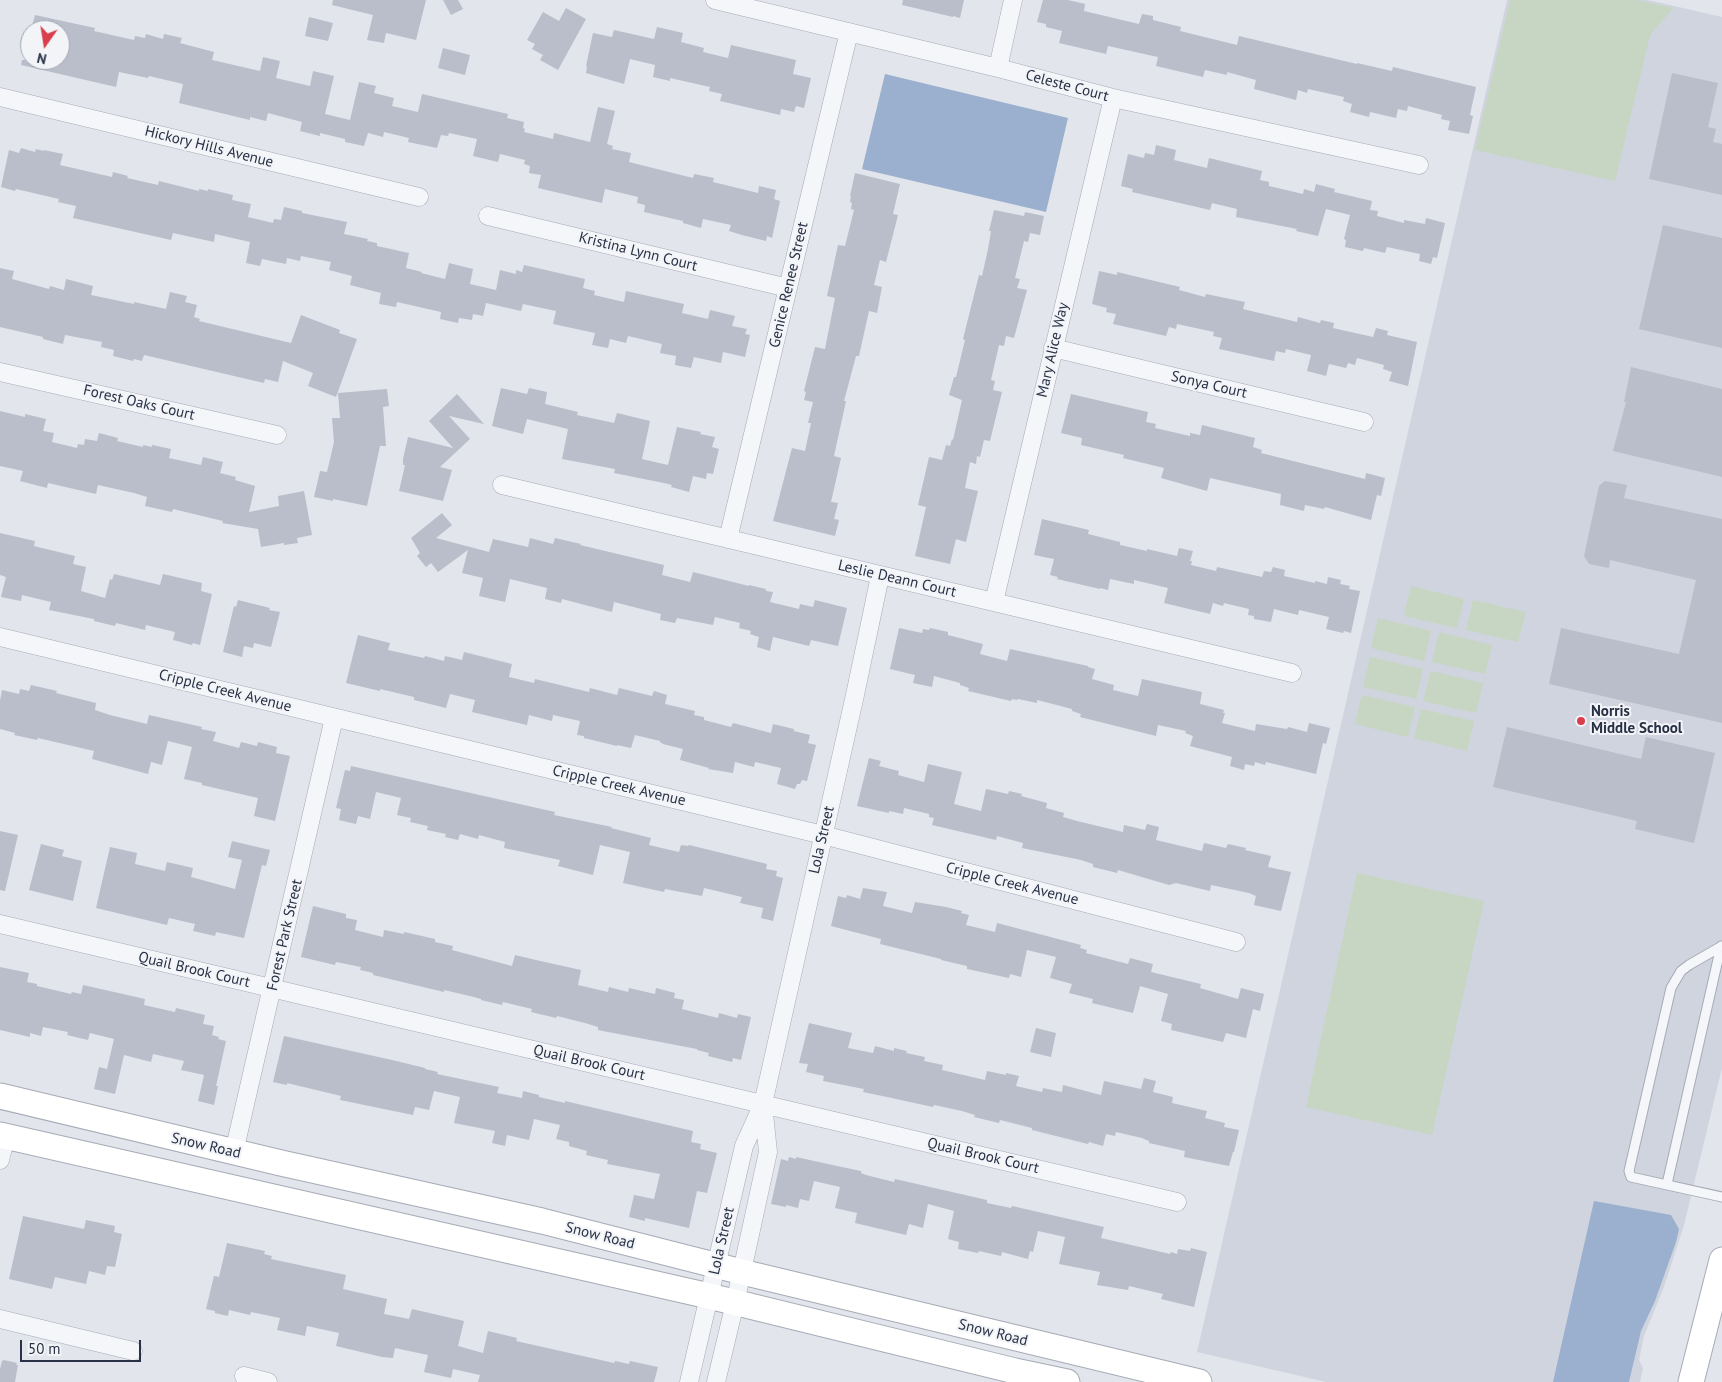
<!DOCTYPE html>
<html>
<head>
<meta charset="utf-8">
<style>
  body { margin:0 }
  #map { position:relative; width:1722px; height:1382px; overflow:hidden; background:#e2e5eb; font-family:"PT Sans",sans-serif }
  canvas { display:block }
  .north { position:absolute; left:20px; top:20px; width:50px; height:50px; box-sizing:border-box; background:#f2f4f8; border:1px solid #a1a6b0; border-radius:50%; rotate:193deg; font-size:14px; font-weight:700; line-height:20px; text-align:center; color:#283145 }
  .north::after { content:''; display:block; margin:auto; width:18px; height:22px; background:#d93e4c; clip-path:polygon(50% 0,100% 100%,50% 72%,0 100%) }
  .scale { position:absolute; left:20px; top:1340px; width:121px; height:22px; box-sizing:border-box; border:2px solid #283145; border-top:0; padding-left:6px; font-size:15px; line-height:18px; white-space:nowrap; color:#283145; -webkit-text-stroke:4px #f2f4f8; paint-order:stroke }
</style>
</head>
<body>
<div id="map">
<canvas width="1722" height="1382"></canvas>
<div class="north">N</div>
<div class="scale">50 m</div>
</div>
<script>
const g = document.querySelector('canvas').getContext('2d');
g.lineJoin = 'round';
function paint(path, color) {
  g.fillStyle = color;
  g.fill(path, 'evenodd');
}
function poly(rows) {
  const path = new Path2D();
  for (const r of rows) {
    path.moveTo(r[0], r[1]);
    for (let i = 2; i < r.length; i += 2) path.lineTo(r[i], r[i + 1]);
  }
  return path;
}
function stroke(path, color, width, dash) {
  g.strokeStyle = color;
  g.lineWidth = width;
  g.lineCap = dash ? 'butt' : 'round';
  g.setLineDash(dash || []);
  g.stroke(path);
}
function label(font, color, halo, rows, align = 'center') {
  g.font = font + ' "PT Sans",sans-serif';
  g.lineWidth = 4;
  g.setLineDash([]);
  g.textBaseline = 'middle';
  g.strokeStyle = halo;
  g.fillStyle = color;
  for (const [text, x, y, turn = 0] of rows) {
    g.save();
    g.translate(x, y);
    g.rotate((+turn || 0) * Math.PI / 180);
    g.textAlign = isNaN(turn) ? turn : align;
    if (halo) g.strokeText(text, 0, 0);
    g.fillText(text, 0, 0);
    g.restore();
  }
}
const built = poly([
  [1507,0,1648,0,1722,17,1722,1068,1684,1225,1664,1287,1644,1336,1639,1360,1643,1368,1640,1382,1326,1382,1197,1352]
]);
const green = poly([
  [1510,0,1636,0,1673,8,1650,35,1615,181,1475,150],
  [1411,586,1464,599,1457,628,1404,616],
  [1473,600,1526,612,1518,642,1466,630],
  [1378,618,1431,631,1424,661,1371,648],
  [1439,632,1492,645,1485,674,1432,662],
  [1370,657,1423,669,1416,699,1363,687],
  [1431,671,1483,683,1476,713,1423,701],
  [1362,695,1415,707,1408,737,1355,724],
  [1421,709,1474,721,1467,751,1414,738],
  [1357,873,1484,901,1432,1135,1306,1107]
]);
const water = poly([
  [885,74,1068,118,1046,212,862,169],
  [1594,1201,1671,1215,1679,1229,1676,1242,1655,1301,1641,1331,1629,1382,1553,1382]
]);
const building = poly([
  [333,0,426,0,416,40,386,33,384,43,367,40,373,15,332,5],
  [443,0,458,0,463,9,451,15],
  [903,0,964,0,960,18,953,16,953,17,902,5],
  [1043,0,1068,0,1085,4,1084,11,1139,24,1142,14,1153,16,1153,20,1181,27,1180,31,1237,45,1239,36,1357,64,1357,63,1392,71,1393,67,1476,87,1470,115,1473,116,1469,134,1448,130,1450,121,1441,119,1442,115,1408,106,1407,111,1398,109,1396,118,1370,112,1369,117,1350,112,1352,104,1343,101,1344,97,1308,89,1307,93,1298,90,1296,100,1254,89,1256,80,1227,72,1227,75,1205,70,1203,77,1156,66,1158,57,1108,46,1106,54,1059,43,1062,31,1046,27,1046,24,1037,22],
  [566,8,586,19,558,70,540,60,543,55,532,49,535,44,527,40,543,12,559,21],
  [35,15,95,28,94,31,134,40,135,36,145,38,146,34,163,39,164,34,182,38,180,43,214,52,212,60,260,71,263,57,280,61,276,78,310,86,313,71,334,76,325,114,350,120,359,82,376,86,374,93,394,98,392,106,418,112,422,94,508,114,507,118,524,122,523,128,525,129,524,132,553,139,554,133,590,142,598,107,615,111,607,144,613,146,612,149,631,153,629,162,693,178,694,174,714,178,713,182,758,193,759,186,776,190,774,199,780,201,772,238,767,236,766,241,742,235,729,231,731,225,703,219,701,228,683,223,683,221,644,212,645,205,637,203,638,197,605,189,602,203,538,188,541,175,529,173,530,166,524,164,525,160,500,154,498,162,473,156,477,139,449,133,448,136,441,135,437,148,408,142,409,138,384,132,383,137,368,133,364,146,345,142,345,139,320,133,320,136,300,131,302,122,268,113,266,121,250,117,250,120,179,103,183,84,149,76,148,78,119,72,116,87,21,65,22,60,60,60,60,30,31,30],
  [309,17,333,23,328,41,305,36],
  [657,27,683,33,681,42,704,48,703,52,728,58,731,45,796,60,793,74,811,78,804,108,796,106,794,112,781,109,780,115,720,101,722,94,709,91,710,87,670,78,670,81,653,77,655,65,630,59,624,84,586,73,587,66,586,66,593,33,612,37,614,30,654,39],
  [443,48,470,55,465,75,438,68],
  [1672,73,1718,83,1708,127,1716,129,1713,142,1722,144,1722,195,1649,179],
  [1156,145,1176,150,1174,160,1207,168,1209,158,1262,171,1260,180,1269,182,1269,186,1303,194,1304,189,1314,192,1316,184,1335,189,1334,192,1372,201,1370,210,1378,211,1377,216,1404,223,1404,220,1425,224,1426,218,1445,223,1437,258,1433,257,1431,264,1419,261,1420,254,1387,247,1385,253,1364,248,1363,251,1345,247,1346,240,1344,239,1350,215,1326,209,1318,236,1296,231,1297,229,1236,217,1237,209,1212,203,1210,210,1132,192,1133,189,1121,186,1128,154,1144,158,1145,153,1154,155],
  [21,148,35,152,36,149,44,151,44,150,63,154,60,165,112,177,113,172,128,176,127,178,158,185,159,181,199,191,199,189,208,191,208,189,233,195,232,200,251,204,248,217,273,223,274,219,281,220,284,207,302,211,302,213,347,222,344,234,368,239,367,241,377,243,377,246,409,253,406,268,422,272,421,273,445,279,449,263,473,269,470,284,496,290,500,270,516,274,516,270,522,272,524,265,585,279,583,288,595,291,594,295,624,302,626,291,684,304,682,313,708,319,710,310,735,316,732,326,747,329,745,334,750,335,745,357,723,352,721,363,694,357,691,368,675,365,676,356,660,353,662,344,628,336,626,343,610,339,608,348,592,345,595,333,553,324,556,311,523,304,521,311,486,303,483,316,473,314,472,320,459,318,458,323,440,319,441,312,397,302,396,307,379,304,381,293,350,285,352,276,329,270,331,262,301,256,300,261,287,258,286,264,262,259,260,266,246,263,250,242,215,234,214,242,173,233,171,240,73,218,76,206,58,202,59,199,16,189,15,191,1,187,9,150,19,153],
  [855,173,900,184,893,214,898,215,895,227,886,262,880,260,874,285,882,287,877,313,869,311,859,356,856,356,844,401,846,401,834,456,841,458,831,502,838,503,834,519,839,520,835,536,773,521,792,448,805,451,811,423,808,423,813,402,804,400,806,392,804,391,815,347,825,349,835,298,827,296,838,245,845,246,854,210,851,209,852,203,850,202,851,196,850,196],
  [994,210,1024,216,1025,212,1044,216,1040,235,1030,233,1028,242,1024,241,1015,278,1020,279,1017,288,1027,290,1014,338,1006,336,1004,346,999,345,991,380,995,381,993,390,1002,392,990,441,984,440,980,457,977,456,976,464,970,462,965,488,978,491,966,542,956,539,950,564,915,556,926,507,918,505,929,457,942,460,946,445,950,446,952,439,953,440,962,400,949,395,954,377,956,377,965,340,963,339,979,275,982,276,988,249,991,231,989,231],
  [1663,225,1722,238,1722,348,1639,329],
  [0,268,14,271,12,279,49,289,50,286,64,290,66,279,93,286,91,295,134,304,134,302,166,309,170,292,187,296,185,302,197,305,194,317,200,319,199,321,291,343,301,315,340,330,339,333,357,339,336,397,308,386,313,373,283,361,278,382,265,379,264,383,144,355,142,361,134,359,133,361,113,356,114,350,101,347,102,342,65,335,63,344,43,339,43,337,0,327],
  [1099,271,1117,275,1117,272,1180,287,1179,290,1205,297,1206,294,1245,302,1243,309,1297,322,1298,317,1320,323,1321,320,1334,323,1333,328,1373,337,1376,328,1388,331,1387,335,1417,342,1408,386,1389,381,1392,372,1383,369,1384,365,1357,358,1355,365,1348,363,1346,368,1329,364,1326,376,1307,371,1311,355,1286,349,1285,353,1276,351,1274,361,1219,349,1222,338,1213,336,1214,332,1177,324,1176,329,1169,327,1166,336,1113,324,1116,314,1106,312,1107,308,1092,304],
  [1631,367,1722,389,1722,477,1613,451,1626,402,1624,402],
  [501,388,527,394,529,388,547,392,545,404,578,412,577,415,614,423,617,413,650,421,642,459,668,465,677,427,701,432,700,434,715,437,712,447,719,449,713,474,707,473,706,479,693,476,689,492,671,487,672,485,664,483,614,473,615,469,562,459,568,429,527,419,523,434,492,426],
  [387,389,389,406,383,407,386,446,380,446,367,506,333,499,333,501,314,497,320,471,327,472,334,442,332,418,340,418,338,393],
  [457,394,484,424,449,416,470,439,440,467,452,470,443,501,399,491,405,465,403,465,403,459,408,437,453,448,429,421],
  [1071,394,1148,412,1146,422,1156,424,1155,428,1190,436,1190,433,1200,435,1202,425,1255,438,1253,447,1262,450,1261,453,1365,479,1366,473,1385,478,1381,496,1377,495,1371,520,1325,507,1324,509,1305,505,1304,511,1280,505,1281,494,1210,478,1207,491,1161,478,1164,468,1123,458,1124,455,1081,445,1082,438,1061,433],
  [0,411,25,417,25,414,46,419,43,431,54,433,52,442,77,448,78,444,84,445,85,439,97,441,99,433,118,438,117,441,143,447,143,445,152,447,152,445,171,449,169,458,201,465,203,457,223,462,220,473,236,477,235,480,255,486,249,512,279,506,278,496,304,491,312,535,297,538,298,543,284,545,284,543,261,547,258,529,222,523,223,521,173,509,172,512,145,506,147,497,134,493,98,485,96,494,48,483,47,488,20,481,23,471,0,466],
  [1605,481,1627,485,1624,498,1722,519,1722,723,1549,684,1561,628,1679,654,1696,580,1610,560,1609,568,1589,564,1584,556,1599,486],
  [442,513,452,525,436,538,489,552,493,539,528,547,530,538,553,544,555,538,581,544,580,545,664,565,662,575,690,582,693,572,749,586,749,585,766,589,766,591,773,592,770,602,799,609,800,604,813,607,815,600,847,608,838,646,811,640,809,646,773,637,770,651,757,647,759,637,750,634,751,631,739,628,740,623,715,617,713,625,677,618,675,623,660,620,661,614,614,602,612,612,562,599,561,603,545,599,547,588,510,579,505,602,479,596,483,578,462,573,468,550,438,572,431,563,426,567,417,556,420,553,411,538],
  [1042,519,1089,530,1088,534,1120,542,1120,545,1147,551,1147,549,1177,556,1179,548,1193,551,1190,561,1192,561,1191,565,1216,571,1217,567,1262,577,1264,571,1271,572,1273,567,1285,570,1284,576,1315,583,1315,581,1327,584,1328,577,1341,580,1340,584,1350,586,1349,589,1360,591,1351,633,1344,631,1343,633,1326,629,1329,617,1299,610,1298,615,1274,609,1271,622,1254,619,1254,616,1248,615,1249,609,1224,603,1223,606,1213,603,1210,614,1164,603,1168,588,1134,580,1134,584,1110,579,1108,590,1100,588,1100,589,1057,579,1058,577,1050,575,1054,559,1034,555],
  [0,533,35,541,34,546,75,556,73,564,86,567,81,591,105,598,110,579,112,580,114,574,160,585,163,574,202,583,201,591,212,594,200,645,193,643,192,645,173,640,175,632,146,625,145,630,116,623,115,626,94,621,94,619,49,610,51,602,22,595,21,601,1,597,6,577,0,575],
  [238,600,270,608,269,610,280,612,271,647,254,643,253,648,244,646,242,657,223,652,234,606,236,607],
  [899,628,922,633,923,629,929,630,930,628,948,632,948,635,983,644,980,654,1007,661,1010,649,1088,666,1088,667,1095,669,1092,679,1114,685,1113,690,1138,696,1142,679,1202,692,1200,704,1224,710,1223,713,1225,713,1222,723,1255,731,1256,724,1287,729,1288,727,1307,732,1309,723,1330,728,1326,744,1323,743,1316,774,1266,762,1265,765,1255,762,1254,766,1245,764,1244,770,1230,766,1232,757,1190,746,1193,736,1185,733,1186,731,1158,725,1156,736,1080,717,1081,714,1072,711,1072,709,1045,702,1037,700,1037,703,1018,699,1017,700,1012,699,1011,701,968,691,969,688,960,685,960,683,934,676,932,687,913,683,915,675,890,669],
  [358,635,390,643,388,650,424,658,425,656,444,661,445,656,462,660,464,652,512,664,509,677,534,683,535,679,589,692,590,688,617,695,619,688,652,696,654,691,667,695,665,704,695,711,694,715,704,717,704,720,731,727,733,723,771,733,773,724,794,729,794,731,810,735,808,743,816,745,807,781,802,780,800,784,797,784,795,789,777,784,781,768,755,762,754,767,735,762,733,773,708,769,709,768,680,760,683,749,663,744,660,742,660,741,635,735,631,748,617,745,617,746,584,738,584,736,577,735,580,721,553,715,552,721,529,715,527,725,472,712,475,700,450,694,446,708,414,700,414,697,380,689,380,691,346,683],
  [31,685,57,691,56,693,96,703,95,710,110,715,147,724,149,715,202,727,201,729,216,732,213,741,239,748,241,742,257,746,258,742,277,747,276,753,290,756,275,821,254,816,258,798,202,785,202,783,184,779,192,747,168,741,162,765,151,762,148,774,92,759,94,751,38,738,37,740,14,735,15,733,0,729,0,701,2,690,19,694,20,689,29,691],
  [1507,727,1641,759,1646,737,1715,753,1694,843,1635,829,1637,821,1493,787],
  [869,758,881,761,879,766,899,771,898,775,924,782,928,764,962,772,954,804,981,811,986,789,1008,794,1009,791,1022,794,1021,796,1047,803,1046,808,1064,813,1063,817,1077,821,1123,832,1124,825,1145,830,1147,824,1159,827,1156,840,1202,851,1204,843,1226,848,1228,844,1246,848,1245,850,1271,856,1268,867,1291,872,1281,911,1254,905,1256,896,1249,893,1211,885,1210,891,1176,883,1169,885,1118,870,1117,873,1093,867,1093,864,1081,860,1022,848,1023,843,997,836,996,840,932,825,934,818,929,817,929,814,904,808,903,814,889,811,889,813,857,806],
  [351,766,555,812,554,815,612,827,611,828,651,838,649,845,679,852,681,845,688,846,689,845,767,864,766,869,777,871,776,876,783,878,773,921,761,918,763,908,740,903,742,897,704,888,702,896,665,889,664,892,623,883,630,852,600,845,593,875,558,866,560,860,504,848,505,842,479,835,478,839,460,834,458,840,445,837,446,834,427,830,428,826,410,822,411,818,397,815,401,798,376,792,370,819,358,816,356,824,339,820,341,809,336,808,345,770,350,771],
  [0,831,18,835,5,891,0,890],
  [232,841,270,850,266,866,262,865,244,938,216,932,215,936,193,931,195,924,169,918,167,925,96,908,110,847,137,853,135,864,165,871,167,862,193,868,191,877,235,889,242,860,228,857],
  [41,844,64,850,62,856,82,861,73,901,29,890],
  [863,888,887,892,883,906,912,913,915,902,946,907,962,911,961,913,969,915,966,925,995,932,997,923,1081,945,1080,948,1087,950,1086,953,1128,964,1130,958,1153,964,1151,972,1201,984,1200,988,1238,999,1241,988,1264,994,1260,1011,1253,1009,1246,1038,1226,1033,1223,1042,1171,1030,1172,1024,1161,1021,1168,994,1140,986,1133,1013,1092,1003,1093,999,1069,993,1072,984,1050,978,1056,957,1027,950,1021,977,1010,974,1009,978,967,969,967,966,941,960,941,959,880,944,881,939,831,926,838,896,846,898,847,895,860,899],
  [313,906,346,914,346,918,357,920,355,930,383,937,384,930,404,934,404,932,422,936,435,939,435,942,453,946,452,950,512,966,515,955,536,960,581,970,578,985,608,992,609,987,628,992,629,988,655,994,656,988,675,993,674,998,684,1000,682,1009,718,1018,719,1013,737,1018,738,1014,751,1017,741,1060,733,1058,732,1062,708,1056,709,1053,697,1050,697,1049,608,1032,598,1030,598,1027,585,1023,557,1016,556,1018,531,1012,532,1009,503,1002,502,1005,481,1000,481,999,474,997,444,990,444,992,373,975,373,973,360,970,361,967,336,962,335,965,301,957],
  [0,967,29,973,27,982,37,984,37,986,71,994,72,992,81,994,83,985,145,999,144,1005,175,1012,176,1008,205,1015,203,1024,214,1026,212,1035,219,1037,218,1039,226,1041,216,1086,218,1086,214,1105,198,1101,204,1075,181,1070,184,1061,153,1054,151,1062,124,1055,115,1094,94,1089,99,1067,107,1069,114,1039,90,1033,88,1040,67,1035,68,1032,43,1027,41,1036,30,1033,30,1037,0,1030],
  [809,1023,852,1033,848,1048,873,1053,875,1046,894,1051,894,1048,907,1051,906,1053,925,1057,924,1061,943,1065,942,1070,985,1080,987,1071,1006,1075,1006,1073,1019,1076,1016,1086,1042,1092,1043,1088,1062,1092,1063,1085,1101,1095,1104,1081,1141,1089,1144,1078,1156,1081,1153,1092,1173,1097,1172,1103,1207,1111,1205,1118,1225,1123,1224,1127,1239,1130,1234,1152,1233,1152,1229,1166,1184,1157,1185,1151,1149,1143,1149,1141,1142,1138,1116,1132,1115,1136,1106,1134,1103,1146,1089,1142,1088,1144,1032,1130,1032,1128,1000,1120,999,1123,974,1117,975,1115,962,1111,934,1105,933,1107,887,1097,863,1092,864,1089,823,1081,824,1076,806,1072,808,1064,799,1063],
  [1036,1028,1056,1033,1051,1057,1030,1052],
  [284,1036,392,1060,425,1068,425,1069,438,1072,437,1074,499,1087,497,1093,522,1098,523,1091,539,1095,539,1097,565,1103,565,1101,693,1131,691,1142,701,1144,700,1149,717,1153,707,1193,697,1191,689,1228,645,1218,645,1221,629,1217,634,1195,654,1199,660,1174,607,1164,608,1160,586,1155,587,1151,569,1146,569,1142,556,1139,560,1125,534,1119,529,1140,507,1135,505,1146,492,1143,495,1131,454,1123,460,1097,434,1091,429,1110,415,1107,413,1115,340,1100,341,1096,287,1083,287,1085,273,1082],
  [789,1157,796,1159,796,1157,837,1166,861,1171,861,1173,866,1175,894,1182,895,1179,987,1200,987,1203,1011,1208,1012,1206,1104,1227,1101,1238,1170,1254,1171,1252,1177,1254,1178,1249,1190,1251,1191,1248,1207,1252,1194,1307,1161,1299,1163,1294,1129,1286,1128,1290,1097,1285,1100,1272,1059,1264,1065,1237,1038,1231,1033,1252,1030,1251,1028,1259,1002,1252,1001,1256,979,1251,978,1253,958,1249,959,1242,948,1239,954,1211,928,1204,923,1228,909,1224,906,1235,855,1223,857,1213,835,1208,840,1187,814,1181,809,1201,800,1199,798,1208,786,1205,786,1207,771,1204,781,1159,788,1161],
  [23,1216,84,1229,86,1220,115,1226,114,1232,122,1234,115,1267,107,1266,105,1275,89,1271,86,1284,55,1277,52,1289,9,1279],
  [227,1243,265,1251,264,1254,272,1256,271,1259,346,1275,343,1289,387,1299,384,1314,409,1319,412,1309,464,1321,458,1346,483,1353,488,1331,517,1338,516,1341,614,1363,615,1361,629,1364,630,1361,658,1367,654,1382,478,1382,480,1375,453,1369,451,1378,424,1372,428,1355,395,1348,393,1358,382,1357,336,1346,339,1333,307,1326,305,1336,277,1330,280,1318,251,1312,250,1315,229,1310,228,1316,215,1313,215,1311,206,1309,214,1276,219,1277],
  [4,1360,17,1363,16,1365,18,1365,15,1382,0,1382,0,1369,2,1361]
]);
const lane = poly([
  [1722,946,1689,965,1681,971,1671,988,1629,1171,1631,1177,1722,1197],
  [1667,1184,1721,946]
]);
const street = poly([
  [715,0,998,68,1113,98,1419,165],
  [998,68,1013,0],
  [0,97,419,197],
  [488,216,788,288],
  [1053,348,1364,422],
  [0,372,277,435],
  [502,485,1292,673],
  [728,539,849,32],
  [994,602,1113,98],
  [0,637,823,835,1236,942],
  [0,924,1177,1202],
  [234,1152,334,718],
  [0,1160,6,1136],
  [0,1319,133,1351],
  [244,1376,268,1382],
  [689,1382,744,1146,763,1104,855,695,880,576],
  [716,1382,735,1303,768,1152,763,1104]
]);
const secondary = poly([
  [0,1096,281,1163,542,1221,742,1272,1199,1382],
  [0,1135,709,1296,1015,1371,1067,1382],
  [1691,1382,1722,1260]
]);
const markers = [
  [1581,721,5,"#d93e4c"]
];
const streetNames = [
  ["Celeste Court",1067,86,15],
  ["Hickory Hills Avenue",209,147,14],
  ["Kristina Lynn Court",638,252,14],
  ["Genice Renee Street",789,285,-77],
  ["Mary Alice Way",1053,350,-77],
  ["Sonya Court",1209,385,13],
  ["Forest Oaks Court",139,403,13],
  ["Leslie Deann Court",897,579,13],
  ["Cripple Creek Avenue",225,691,14],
  ["Cripple Creek Avenue",619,786,13],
  ["Lola Street",822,840,-77],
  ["Cripple Creek Avenue",1012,884,14],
  ["Forest Park Street",285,935,-77],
  ["Quail Brook Court",194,970,13],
  ["Quail Brook Court",589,1063,13],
  ["Snow Road",206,1146,13],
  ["Quail Brook Court",983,1156,13],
  ["Snow Road",600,1236,14],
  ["Lola Street",722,1241,-77],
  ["Snow Road",993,1333,14]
];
const poiNames = [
  ["Norris",1591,712],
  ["Middle School",1591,729]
];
paint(built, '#d0d4de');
paint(green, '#c6d6c2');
paint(water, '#9ab0ce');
paint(building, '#b9beca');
stroke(lane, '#a6abb6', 11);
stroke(street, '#a6abb6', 19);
stroke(secondary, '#a6abb6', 27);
stroke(lane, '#f5f6f9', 9);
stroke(street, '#f5f6f9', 18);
stroke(secondary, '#fff', 25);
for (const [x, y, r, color] of markers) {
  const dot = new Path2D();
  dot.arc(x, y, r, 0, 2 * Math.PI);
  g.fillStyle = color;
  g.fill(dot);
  stroke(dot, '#f2f4f8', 2);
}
label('15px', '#283145', '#f2f4f8', streetNames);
label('bold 15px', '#283145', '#f2f4f8', poiNames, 'left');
</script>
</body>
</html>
